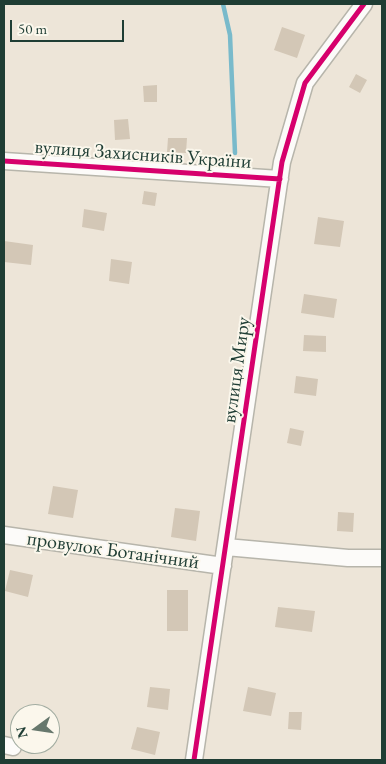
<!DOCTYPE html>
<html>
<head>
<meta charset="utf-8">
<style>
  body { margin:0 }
  #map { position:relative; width:386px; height:764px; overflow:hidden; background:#ede5d8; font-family:"EB Garamond",serif }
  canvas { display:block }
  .frame { position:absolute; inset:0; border:5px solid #1f3d34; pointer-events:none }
  .north { position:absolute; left:10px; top:704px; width:50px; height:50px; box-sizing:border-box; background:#fbf7ec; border:1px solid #a3ada2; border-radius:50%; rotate:256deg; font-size:14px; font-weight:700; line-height:20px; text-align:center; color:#1f3d34 }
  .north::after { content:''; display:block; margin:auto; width:18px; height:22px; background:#67786d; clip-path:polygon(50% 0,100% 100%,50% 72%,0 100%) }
  .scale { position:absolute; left:10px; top:20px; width:114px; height:22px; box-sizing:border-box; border:2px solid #1f3d34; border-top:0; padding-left:6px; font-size:15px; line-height:18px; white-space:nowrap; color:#1f3d34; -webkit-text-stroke:4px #fbf7ec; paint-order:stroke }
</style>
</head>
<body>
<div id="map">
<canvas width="386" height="764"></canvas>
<div class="frame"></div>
<div class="north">N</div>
<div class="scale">50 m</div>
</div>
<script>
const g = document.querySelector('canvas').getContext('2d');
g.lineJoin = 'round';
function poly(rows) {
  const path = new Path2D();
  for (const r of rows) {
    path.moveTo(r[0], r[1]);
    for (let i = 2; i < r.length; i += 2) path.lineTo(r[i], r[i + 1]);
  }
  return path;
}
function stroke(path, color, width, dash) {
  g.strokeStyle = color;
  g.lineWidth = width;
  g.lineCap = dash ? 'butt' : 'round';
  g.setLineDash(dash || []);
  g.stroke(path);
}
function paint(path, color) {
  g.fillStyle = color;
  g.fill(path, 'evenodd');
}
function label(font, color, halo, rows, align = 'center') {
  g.font = font + ' "EB Garamond",serif';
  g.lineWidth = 4;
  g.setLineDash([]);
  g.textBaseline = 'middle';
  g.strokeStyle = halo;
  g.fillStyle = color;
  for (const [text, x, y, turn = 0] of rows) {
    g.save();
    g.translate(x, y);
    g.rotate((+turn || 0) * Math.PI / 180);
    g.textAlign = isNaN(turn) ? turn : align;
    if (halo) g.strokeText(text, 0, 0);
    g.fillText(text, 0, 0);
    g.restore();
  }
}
const stream = poly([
  [223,4,230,35,235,153]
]);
const building = poly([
  [282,27,305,35,297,58,274,50],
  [356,74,367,80,360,93,349,87],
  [157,85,157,102,144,102,143,86],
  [128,119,130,139,115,140,114,120],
  [168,138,187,138,186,153,167,152],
  [144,191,157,193,155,206,142,204],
  [84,209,107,213,104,231,82,227],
  [318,217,344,221,340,247,314,244],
  [4,241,33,245,31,265,4,262],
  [111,259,132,262,129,284,109,281],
  [304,294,337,299,334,318,301,313],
  [304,335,326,336,326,352,303,351],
  [296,376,318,379,316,396,294,393],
  [290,428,304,431,301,446,287,443],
  [53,486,78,490,73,518,48,514],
  [175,508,200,511,196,541,171,537],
  [338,512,354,513,353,532,337,531],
  [10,570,33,575,28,597,5,591],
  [167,590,188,590,188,631,167,631],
  [278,607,315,611,312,632,275,627],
  [150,687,170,689,168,710,147,707],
  [248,687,276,693,271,716,243,711],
  [289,712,302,712,301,730,288,729],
  [137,727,160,732,155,755,131,749]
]);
const minor = poly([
  [4,161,280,179],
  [4,535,223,566],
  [226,547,348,558,382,558],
  [4,745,13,747],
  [194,760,282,162,305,83,364,4]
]);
const cycleway = poly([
  [4,161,280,179],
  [194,760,282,162,305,83,364,4]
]);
const streetNames = [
  ["вулиця Захисників України",143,155,4],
  ["вулиця Миру",237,370,-82],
  ["провулок Ботанічний",113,551,8]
];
stroke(stream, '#79bacb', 4.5);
paint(building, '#d3c7b6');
stroke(minor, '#b7b5ab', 19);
stroke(minor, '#fcfbf9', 16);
stroke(cycleway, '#d6006c', 5);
label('20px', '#1f3d34', '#fbf7ec', streetNames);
</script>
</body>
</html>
